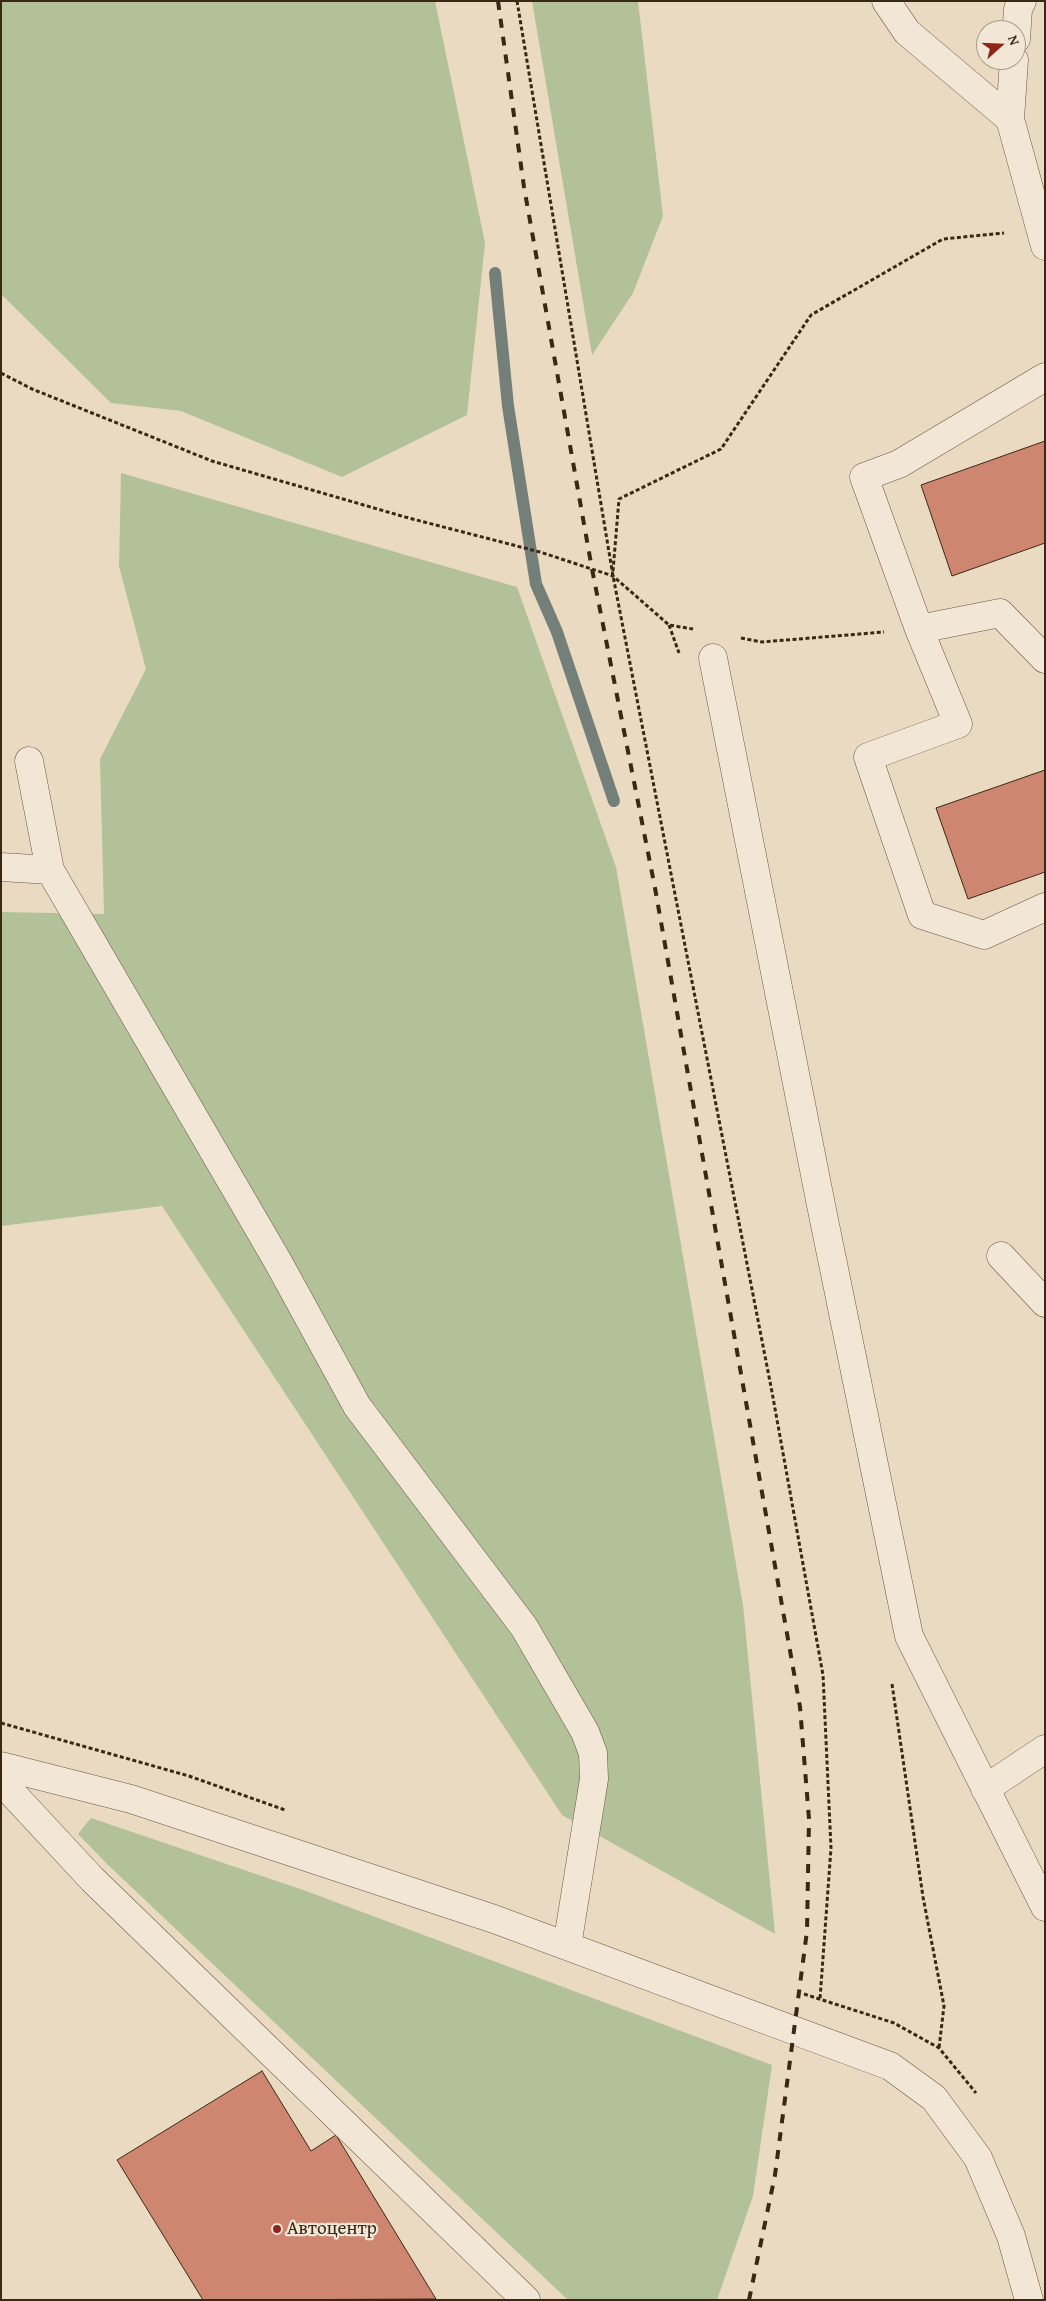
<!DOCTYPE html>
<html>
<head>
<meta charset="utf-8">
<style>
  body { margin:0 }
  #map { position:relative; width:1046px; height:2301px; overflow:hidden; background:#ebdac2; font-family:"Gentium Book Plus",serif }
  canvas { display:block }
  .frame { position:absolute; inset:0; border:2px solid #392914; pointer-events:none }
  .north { position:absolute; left:976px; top:20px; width:50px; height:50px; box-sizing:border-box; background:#f2e7d7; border:1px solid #a89b89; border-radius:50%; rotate:70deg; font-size:14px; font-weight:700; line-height:20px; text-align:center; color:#392914 }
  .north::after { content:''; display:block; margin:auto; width:18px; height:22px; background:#8f2418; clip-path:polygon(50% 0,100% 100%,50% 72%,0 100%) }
</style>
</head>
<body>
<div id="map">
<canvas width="1046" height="2301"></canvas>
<div class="frame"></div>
<div class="north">N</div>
</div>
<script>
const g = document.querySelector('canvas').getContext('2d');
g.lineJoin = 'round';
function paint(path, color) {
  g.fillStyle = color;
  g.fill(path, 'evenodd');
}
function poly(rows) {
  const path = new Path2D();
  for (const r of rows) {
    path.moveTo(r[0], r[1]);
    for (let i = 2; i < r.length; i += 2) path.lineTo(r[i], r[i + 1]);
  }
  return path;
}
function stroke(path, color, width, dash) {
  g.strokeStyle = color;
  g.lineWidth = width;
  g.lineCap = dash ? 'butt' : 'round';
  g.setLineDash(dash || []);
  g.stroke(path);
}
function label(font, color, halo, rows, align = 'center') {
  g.font = font + ' "Gentium Book Plus",serif';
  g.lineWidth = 4.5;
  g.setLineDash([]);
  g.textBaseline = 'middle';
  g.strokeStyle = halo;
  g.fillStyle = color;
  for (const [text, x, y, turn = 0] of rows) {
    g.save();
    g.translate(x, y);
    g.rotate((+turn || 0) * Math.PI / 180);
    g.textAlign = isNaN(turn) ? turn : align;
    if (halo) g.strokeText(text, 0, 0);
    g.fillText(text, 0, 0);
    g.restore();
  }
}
const green = poly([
  [1,1,435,1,485,243,467,415,342,477,181,411,111,403,1,294],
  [532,1,638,1,663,216,633,293,592,355],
  [121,473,517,587,616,867,743,1605,775,1934,562,1815,162,1206,1,1226,1,912,104,914,100,759,146,669,119,566],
  [91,1818,306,1891,772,2065,753,2196,717,2300,568,2300,107,1864,78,1834]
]);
const stream = poly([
  [495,273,508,406,536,584,557,632,614,801]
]);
const building = poly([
  [1045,441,1045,543,952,576,921,485,1045,441],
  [1045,770,1045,872,968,899,936,808,1045,770],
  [262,2071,311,2151,336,2135,436,2299,203,2300,117,2160,262,2071]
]);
const path = poly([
  [517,1,613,576,772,1392,823,1675,831,1848,820,1999],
  [1,373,32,389,212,461,405,517,540,552,613,576,669,625,693,629],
  [613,571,619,499,721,449,811,315,943,239,1004,233],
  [669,625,679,653],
  [741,638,762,642,884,632],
  [892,1684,923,1897,944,2006,939,2048],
  [1,1723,189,1776,285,1810],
  [804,1994,894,2023,939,2048,976,2093]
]);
const minor = poly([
  [886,1,907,32,1010,119],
  [1016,39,1018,9,1022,1],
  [1014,60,1010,119,1045,246],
  [1045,377,899,464,864,477,919,629,958,724,868,757,922,915,984,935,1045,907],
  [919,629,1000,613,1045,659],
  [713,658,821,1205,909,1636,1045,1907],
  [29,761,50,870],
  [1,867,50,870,277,1260,357,1406,524,1627,585,1732,593,1753,594,1779,567,1946],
  [1001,1256,1045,1303],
  [1,1766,131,1799,494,1919,890,2066,934,2098,978,2158,1011,2236,1029,2300],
  [1,1781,92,1879,526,2300],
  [985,1789,1045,1749]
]);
const rail = poly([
  [498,1,524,187,592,569,655,888,800,1707,809,1819,807,1931,775,2175,749,2300]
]);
const markers = [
  [277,2229,5,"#8f2418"]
];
const poiNames = [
  ["Автоцентр",287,2229]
];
paint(green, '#b2c197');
stroke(stream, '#737f78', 12);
paint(building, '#ce8671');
stroke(building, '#392914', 1);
stroke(minor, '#665540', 29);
stroke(path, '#392914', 3, [4, 2.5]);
stroke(minor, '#f2e7d7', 28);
stroke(rail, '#392914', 4, [9, 9]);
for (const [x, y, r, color] of markers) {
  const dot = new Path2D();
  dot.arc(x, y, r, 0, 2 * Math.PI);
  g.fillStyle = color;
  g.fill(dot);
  stroke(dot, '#f2e7d7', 2);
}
label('19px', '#392914', '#f2e7d7', poiNames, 'left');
</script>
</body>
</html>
